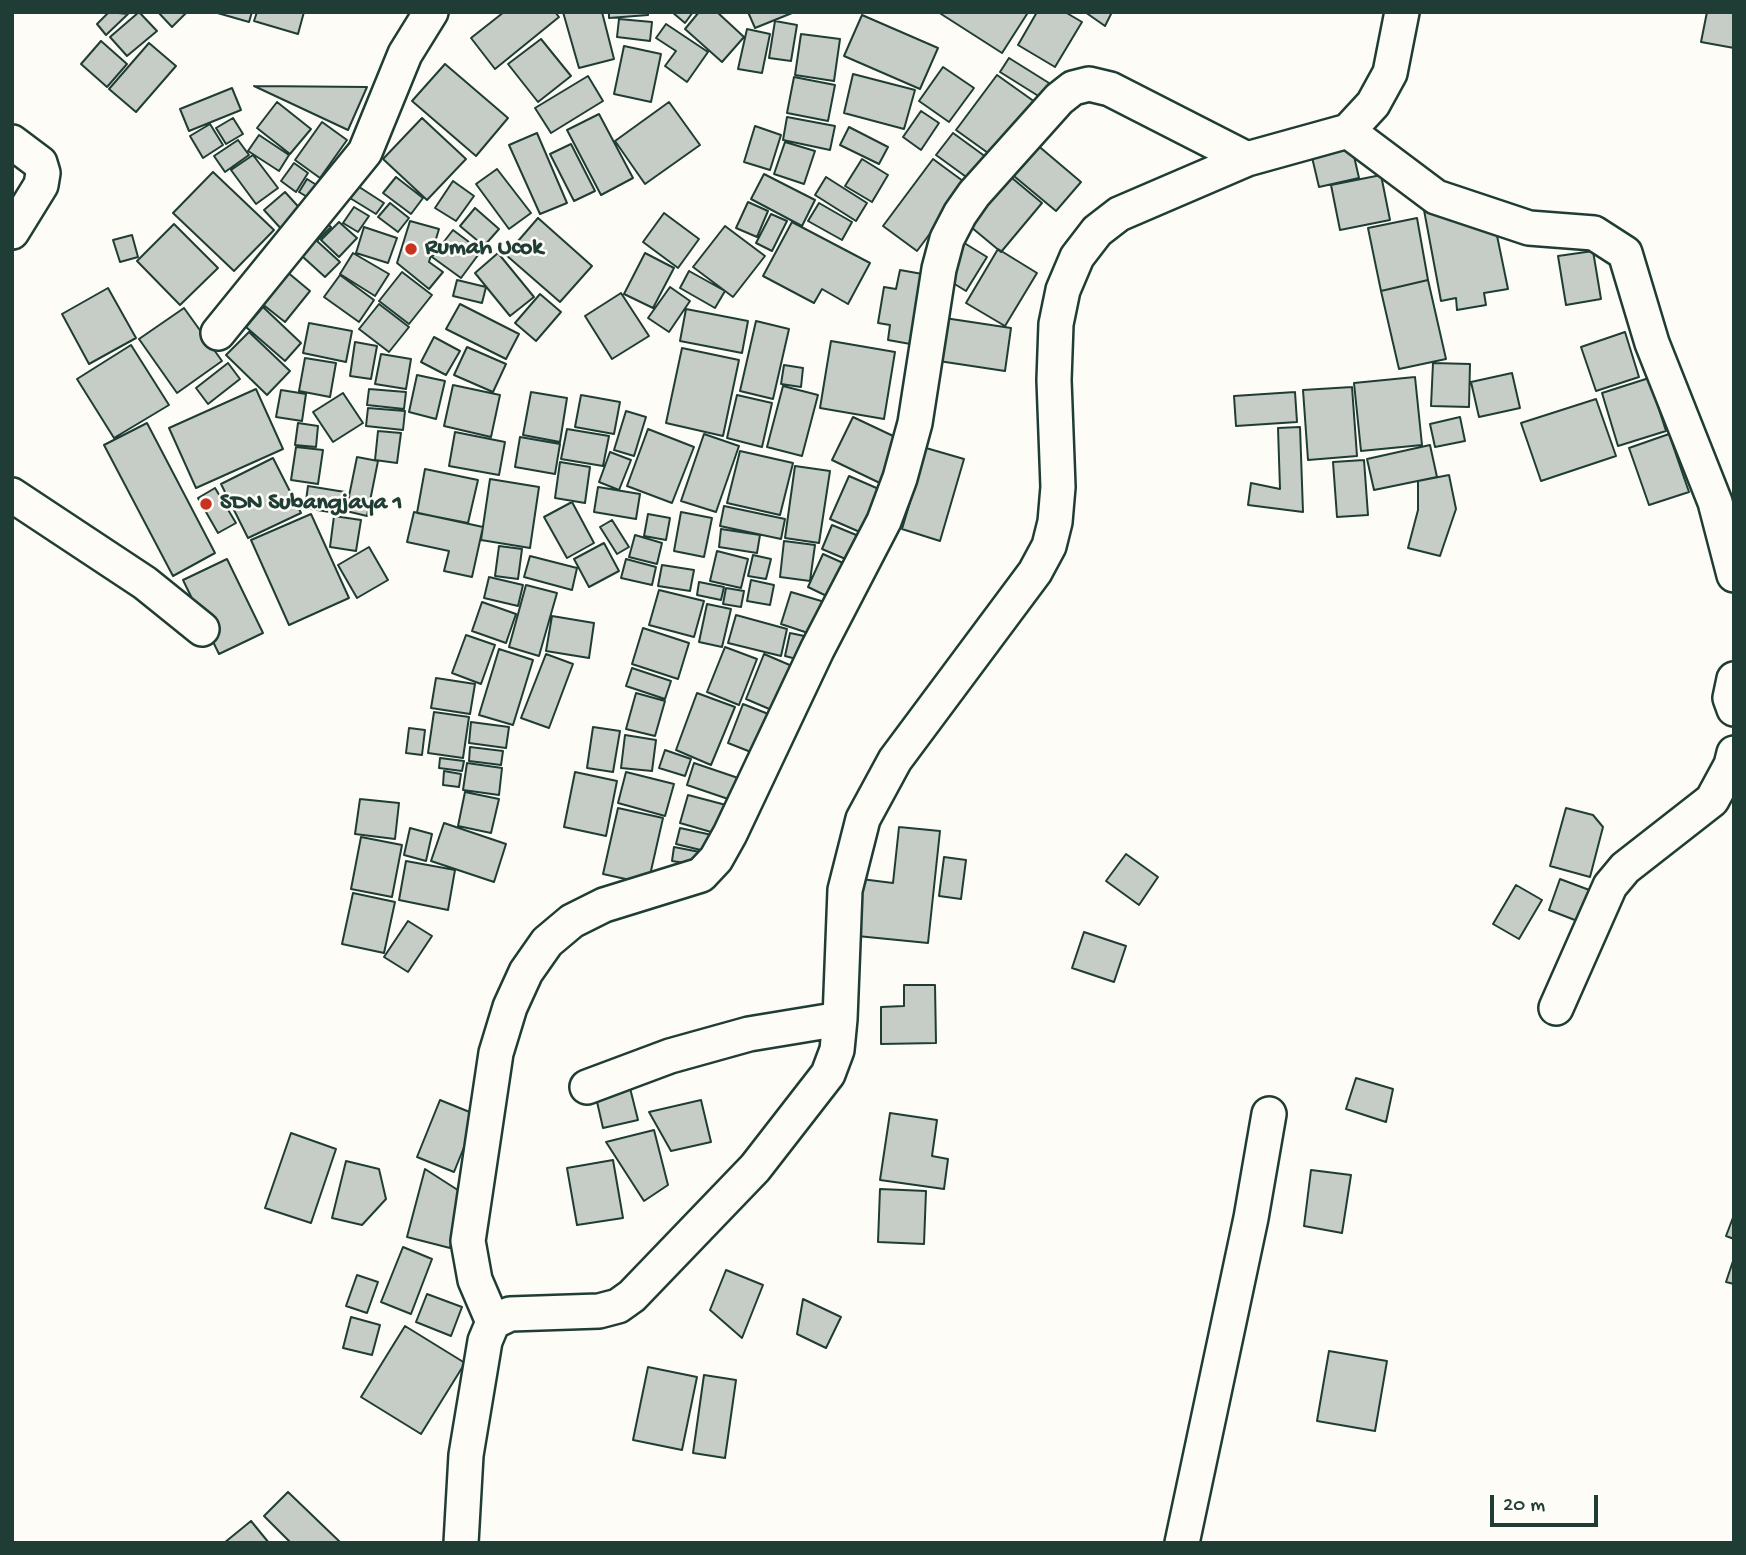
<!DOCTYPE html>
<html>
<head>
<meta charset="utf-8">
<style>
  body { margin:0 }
  #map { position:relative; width:1746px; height:1555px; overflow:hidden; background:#fdfcf7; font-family:"Gochi Hand",sans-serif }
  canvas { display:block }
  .frame { position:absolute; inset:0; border:14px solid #1f3d34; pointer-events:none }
  .scale { position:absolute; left:1490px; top:1495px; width:108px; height:32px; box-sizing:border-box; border:4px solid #1f3d34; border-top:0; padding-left:9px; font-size:21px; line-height:24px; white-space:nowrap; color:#1f3d34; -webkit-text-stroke:5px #fdfcf7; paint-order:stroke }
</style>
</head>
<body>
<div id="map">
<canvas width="1746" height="1555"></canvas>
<div class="frame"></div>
<div class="scale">20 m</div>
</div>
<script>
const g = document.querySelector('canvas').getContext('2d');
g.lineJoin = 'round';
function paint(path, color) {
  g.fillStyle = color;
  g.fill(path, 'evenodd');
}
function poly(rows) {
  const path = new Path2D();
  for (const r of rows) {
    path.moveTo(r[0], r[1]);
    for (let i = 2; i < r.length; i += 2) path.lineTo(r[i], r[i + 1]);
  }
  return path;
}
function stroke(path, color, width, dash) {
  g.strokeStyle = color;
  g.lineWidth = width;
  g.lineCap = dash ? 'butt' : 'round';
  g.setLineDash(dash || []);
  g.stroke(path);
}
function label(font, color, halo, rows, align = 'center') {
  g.font = font + ' "Gochi Hand",sans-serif';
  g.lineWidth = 5;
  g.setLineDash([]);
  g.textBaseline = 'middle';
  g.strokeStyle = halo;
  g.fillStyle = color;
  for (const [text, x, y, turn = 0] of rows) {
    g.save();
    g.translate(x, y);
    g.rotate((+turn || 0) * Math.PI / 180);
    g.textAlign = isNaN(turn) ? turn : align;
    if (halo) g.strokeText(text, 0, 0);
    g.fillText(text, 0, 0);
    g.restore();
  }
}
const building = poly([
  [109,12,128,14,106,35,97,24,109,12],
  [139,12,157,31,127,56,110,37,139,12],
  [158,12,187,12,172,27,158,12],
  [214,12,252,12,249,22,214,12],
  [257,12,304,12,298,34,254,21,257,12],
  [504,12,555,12,559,17,495,69,471,38,504,12],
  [563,12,602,12,614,59,579,68,563,12],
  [609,12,648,12,648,15,609,18,609,12],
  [672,12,693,12,685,23,672,12],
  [699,12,717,12,744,37,722,62,685,29,699,12],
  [748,12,792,12,792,13,755,28,748,12],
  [938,12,1024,12,1027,14,1002,53,938,12],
  [1037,12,1065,12,1082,22,1055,67,1018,45,1037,12],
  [1085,12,1112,12,1105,26,1085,12],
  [1707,12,1734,12,1734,48,1701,42,1707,12],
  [862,15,938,48,920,89,844,56,862,15],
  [619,19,652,22,650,41,617,37,619,19],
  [775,21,797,25,791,61,769,58,775,21],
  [666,24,708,52,687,82,665,66,676,51,656,38,666,24],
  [747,29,770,34,762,73,738,69,747,29],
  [801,34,840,39,834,81,795,75,801,34],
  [541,39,571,76,538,102,508,64,541,39],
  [101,41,127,64,107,87,81,64,101,41],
  [149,43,176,66,136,112,109,89,149,43],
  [624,46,661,54,651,102,614,94,624,46],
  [1009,58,1049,83,1040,97,1000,72,1009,58],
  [445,64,508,118,476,156,412,101,445,64],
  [943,67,974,88,949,122,919,101,943,67],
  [853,74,915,90,904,129,844,113,853,74],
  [997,75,1035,102,995,158,956,130,997,75],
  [588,76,603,101,551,133,535,108,588,76],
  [794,77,835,85,828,121,787,113,794,77],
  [254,86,367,87,348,130,254,86],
  [232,88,241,110,189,131,180,109,232,88],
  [277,102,311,129,290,154,257,128,277,102],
  [669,102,700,145,645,184,615,141,669,102],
  [921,111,939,123,921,150,903,137,921,111],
  [599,114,633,178,601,195,567,130,599,114],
  [787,117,835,126,830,150,783,140,787,117],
  [233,118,243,134,226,144,216,128,233,118],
  [422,118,466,159,427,200,383,159,422,118],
  [322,122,347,140,320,178,295,160,322,122],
  [210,124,223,145,203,158,190,136,210,124],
  [755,126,781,135,770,170,744,162,755,126],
  [849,127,888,147,879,164,840,145,849,127],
  [537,133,567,203,540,214,509,145,537,133],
  [953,133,986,157,969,179,936,155,953,133],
  [259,135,289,155,279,171,248,151,259,135],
  [1029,138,1081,182,1056,211,1003,167,1029,138],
  [238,140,249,155,225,172,214,156,238,140],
  [785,142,815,151,804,184,774,174,785,142],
  [1351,143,1359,178,1319,187,1311,153,1351,143],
  [571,144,595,191,574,201,550,154,571,144],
  [253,155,278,188,256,204,231,170,253,155],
  [862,159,888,175,872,202,845,186,862,159],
  [933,159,967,184,917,251,883,226,933,159],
  [294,163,308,173,296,192,281,181,294,163],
  [1000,168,1042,203,1001,252,959,217,1000,168],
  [497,169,531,213,509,229,476,184,497,169],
  [213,172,274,230,234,271,173,213,213,172],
  [764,174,815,200,802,226,751,199,764,174],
  [1381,175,1390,220,1340,230,1331,185,1381,175],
  [396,177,423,198,411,214,383,193,396,177],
  [826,177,867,203,856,221,815,195,826,177],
  [307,179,326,191,317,203,299,192,307,179],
  [453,181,474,196,456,221,435,208,453,181],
  [353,183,384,203,376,214,345,195,353,183],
  [285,192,305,214,284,232,264,210,285,192],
  [748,202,768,211,757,237,736,228,748,202],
  [390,203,409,218,398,232,378,217,390,203],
  [819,203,852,222,842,240,808,221,819,203],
  [1461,205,1494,221,1508,289,1484,293,1486,305,1457,310,1456,298,1441,301,1424,210,1461,205],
  [354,207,369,216,358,232,343,223,354,207],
  [475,208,499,229,484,246,460,226,475,208],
  [664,213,699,239,678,268,643,242,664,213],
  [771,214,787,221,772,251,756,243,771,214],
  [320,217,331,227,317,241,340,262,325,277,292,247,320,217],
  [538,218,592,266,560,302,506,255,538,218],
  [1417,218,1428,280,1381,291,1368,228,1417,218],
  [410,221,439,229,429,262,443,272,429,289,397,263,410,221],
  [339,222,357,238,339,257,321,240,339,222],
  [792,222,870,263,848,304,822,289,814,303,763,276,792,222],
  [174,224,218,268,180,305,137,261,174,224],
  [725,226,765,256,733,297,693,267,725,226],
  [364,227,397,238,388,263,356,253,364,227],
  [453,230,481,251,461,278,432,257,453,230],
  [132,235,138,257,120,262,113,240,132,235],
  [961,241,987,257,966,291,940,275,961,241],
  [998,249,1037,273,1005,326,966,303,998,249],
  [1593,251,1601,299,1566,305,1558,256,1593,251],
  [353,253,389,274,375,296,340,274,353,253],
  [498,253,534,297,510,316,475,273,498,253],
  [645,253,674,268,653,308,624,294,645,253],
  [900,270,928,275,916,345,888,340,890,325,878,323,884,287,896,289,900,270],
  [286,271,310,291,285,322,261,303,286,271],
  [689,271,725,291,715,308,680,288,689,271],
  [402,272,432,295,409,324,379,301,402,272],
  [340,275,374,300,359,322,324,297,340,275],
  [457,280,486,287,482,303,453,296,457,280],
  [1428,280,1446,359,1399,369,1381,291,1428,280],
  [670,287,690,301,669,332,648,318,670,287],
  [108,288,136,338,89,364,62,314,108,288],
  [621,293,649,336,612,359,585,316,621,293],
  [540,294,561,312,536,341,515,323,540,294],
  [379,304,409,327,389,352,359,329,379,304],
  [460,304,519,334,506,359,446,329,460,304],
  [263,307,301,343,285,361,246,327,263,307],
  [184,308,222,361,177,393,139,339,184,308],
  [686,309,748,321,742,353,680,341,686,309],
  [938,317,1011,328,1005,371,932,360,938,317],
  [756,321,789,329,773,399,740,391,756,321],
  [309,323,352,331,346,362,303,353,309,323],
  [249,332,290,371,267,395,226,355,249,332],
  [1625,332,1639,377,1596,391,1581,347,1625,332],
  [434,337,460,351,446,375,421,362,434,337],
  [831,341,895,352,884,419,820,408,831,341],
  [355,342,377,346,371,379,350,376,355,342],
  [131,345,169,405,114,438,77,379,131,345],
  [467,347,506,364,493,392,454,375,467,347],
  [682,348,739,360,723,436,666,423,682,348],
  [381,354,411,359,406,389,375,384,381,354],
  [305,358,336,363,330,397,299,391,305,358],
  [228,363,240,379,208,404,196,388,228,363],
  [1433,363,1470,364,1469,407,1431,406,1433,363],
  [784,365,803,368,801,387,781,384,784,365],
  [1512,373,1520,408,1479,417,1471,382,1512,373],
  [417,375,445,381,436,419,409,412,417,375],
  [1415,377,1422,445,1361,451,1354,383,1415,377],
  [1649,378,1666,431,1618,446,1602,393,1649,378],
  [453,385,500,395,491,437,444,426,453,385],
  [783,386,818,395,802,456,767,447,783,386],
  [1352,387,1357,456,1308,460,1303,390,1352,387],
  [256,389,283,449,196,488,169,428,256,389],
  [369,389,406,392,404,409,367,405,369,389],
  [281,390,306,394,302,421,276,417,281,390],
  [531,392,567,398,560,442,523,435,531,392],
  [1295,392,1297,422,1236,426,1234,396,1295,392],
  [343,393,363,423,333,442,313,412,343,393],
  [581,395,620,402,614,434,575,427,581,395],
  [737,395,772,403,762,447,727,438,737,395],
  [1596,399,1616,456,1541,481,1521,423,1596,399],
  [368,408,405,411,403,430,366,426,368,408],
  [626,411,646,417,634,456,614,450,626,411],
  [853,417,908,443,886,486,832,460,853,417],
  [1460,417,1465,441,1435,447,1430,424,1460,417],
  [147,423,215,553,173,576,104,445,147,423],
  [298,423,318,426,316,447,295,445,298,423],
  [1300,427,1303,512,1248,505,1251,483,1280,489,1278,428,1300,427],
  [567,429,609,436,603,466,561,459,567,429],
  [648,429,694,447,672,503,627,486,648,429],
  [378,431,401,433,397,463,375,460,378,431],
  [455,432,505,442,499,475,449,466,455,432],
  [704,434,739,446,716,512,681,501,704,434],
  [1669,434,1689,492,1649,505,1629,448,1669,434],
  [520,437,560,444,555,474,515,467,520,437],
  [1430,445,1437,477,1374,490,1367,459,1430,445],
  [296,447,323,450,318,484,291,480,296,447],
  [926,448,964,459,940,541,902,529,926,448],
  [740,451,793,463,780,515,727,503,740,451],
  [610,452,631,460,619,490,599,482,610,452],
  [357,457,378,461,367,516,346,511,357,457],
  [273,458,301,513,248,538,221,484,273,458],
  [1364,460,1368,515,1337,517,1333,462,1364,460],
  [560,462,590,467,585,503,555,498,560,462],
  [795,466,830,471,819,543,785,538,795,466],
  [425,469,478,480,468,523,417,513,425,469],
  [1449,475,1456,509,1440,556,1408,548,1418,510,1418,481,1449,475],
  [849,476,888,493,869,536,830,519,849,476],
  [490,479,539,487,530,548,481,540,490,479],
  [308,486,345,492,342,514,305,508,308,486],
  [598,487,640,494,636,519,594,512,598,487],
  [215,488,236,523,218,533,198,498,215,488],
  [572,502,594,543,567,558,544,517,572,502],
  [724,506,785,519,781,539,720,526,724,506],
  [414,512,483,527,472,577,444,571,449,551,407,542,414,512],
  [681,512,712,518,704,557,674,551,681,512],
  [311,514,349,598,289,625,251,540,311,514],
  [648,514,670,518,666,540,644,536,648,514],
  [334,516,361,520,356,551,330,547,334,516],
  [612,520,629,547,617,554,600,527,612,520],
  [832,525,866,539,855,563,822,549,832,525],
  [721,529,760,535,757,553,719,547,721,529],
  [635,535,662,543,657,564,629,557,635,535],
  [784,541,815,545,810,581,780,577,784,541],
  [604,543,619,571,589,587,574,559,604,543],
  [499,546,522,549,518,579,495,576,499,546],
  [369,547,388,580,357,598,338,565,369,547],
  [717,551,748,559,741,588,710,581,717,551],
  [823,554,852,567,837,601,808,587,823,554],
  [753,555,771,559,766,579,748,576,753,555],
  [530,556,577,568,572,590,524,577,530,556],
  [227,559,263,633,219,654,183,580,227,559],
  [626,559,656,567,652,585,621,578,626,559],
  [662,565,694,570,690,591,658,586,662,565],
  [489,577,523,585,518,606,484,598,489,577],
  [751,580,774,585,770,605,747,601,751,580],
  [699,582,724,587,721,600,697,595,699,582],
  [526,585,557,593,539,656,509,647,526,585],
  [726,588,744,591,741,607,723,604,726,588],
  [659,590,704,601,694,637,649,625,659,590],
  [791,592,828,603,817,636,781,624,791,592],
  [482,602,516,614,506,643,472,631,482,602],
  [707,604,731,609,722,647,699,642,707,604],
  [736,615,787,629,781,656,728,643,736,615],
  [552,616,594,623,589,658,546,651,552,616],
  [643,628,689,643,678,679,632,664,643,628],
  [790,633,809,637,804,661,785,656,790,633],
  [466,635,495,645,481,684,452,673,466,635],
  [725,647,757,659,739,705,707,692,725,647],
  [499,649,533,660,513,725,479,715,499,649],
  [546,654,573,664,549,728,521,718,546,654],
  [764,654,799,669,781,714,746,699,764,654],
  [632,668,671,681,665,699,626,686,632,668],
  [436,678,475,684,470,714,431,708,436,678],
  [636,693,665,701,655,736,626,729,636,693],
  [697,693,735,707,711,765,676,750,697,693],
  [743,704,776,717,761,756,728,743,743,704],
  [434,712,469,717,463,758,428,753,434,712],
  [471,722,509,727,506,748,469,743,471,722],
  [593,727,620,731,613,772,587,768,593,727],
  [409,728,425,730,422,755,406,753,409,728],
  [625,735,656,740,652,771,621,768,625,735],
  [470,747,503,751,501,765,469,761,470,747],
  [665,750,691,759,685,776,659,768,665,750],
  [440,758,464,761,462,771,439,768,440,758],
  [467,763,502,768,499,795,463,790,467,763],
  [694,763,744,780,737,802,687,785,694,763],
  [444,771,461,774,459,787,443,785,444,771],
  [575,772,617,781,606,836,564,827,575,772],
  [626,772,674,784,665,816,618,803,626,772],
  [465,792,499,799,491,833,458,826,465,792],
  [688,795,726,805,718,834,680,823,688,795],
  [360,799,399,803,395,839,355,834,360,799],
  [618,808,663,818,648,884,603,874,618,808],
  [1566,808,1593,815,1603,827,1590,877,1550,866,1566,808],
  [444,823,506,844,494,882,431,861,444,823],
  [899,827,940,831,928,943,847,935,853,878,893,883,899,827],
  [410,828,432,834,426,861,404,855,410,828],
  [680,828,712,835,709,852,676,844,680,828],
  [361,837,402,845,392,897,351,889,361,837],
  [674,847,705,853,703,866,672,861,674,847],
  [1126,854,1158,877,1139,905,1106,881,1126,854],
  [944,857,966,860,961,899,939,896,944,857],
  [406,861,455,870,448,910,399,900,406,861],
  [1560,879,1592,891,1580,922,1549,910,1560,879],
  [1516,885,1542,900,1519,939,1493,924,1516,885],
  [353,893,395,902,384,953,342,944,353,893],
  [408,921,432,936,408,972,384,957,408,921],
  [1084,932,1126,946,1114,982,1072,968,1084,932],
  [904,985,935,985,936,1043,881,1044,881,1007,904,1006,904,985],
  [1356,1078,1393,1089,1386,1122,1346,1109,1356,1078],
  [629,1084,638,1120,603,1128,595,1093,629,1084],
  [440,1100,477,1115,454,1172,417,1157,440,1100],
  [701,1100,711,1142,671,1151,649,1112,701,1100],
  [890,1113,937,1120,932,1156,948,1159,944,1189,880,1180,890,1113],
  [654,1130,668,1185,644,1201,606,1142,654,1130],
  [291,1133,336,1149,311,1223,265,1208,291,1133],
  [613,1160,623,1218,577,1225,567,1168,613,1160],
  [346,1161,379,1169,386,1199,362,1225,332,1218,346,1161],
  [425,1169,464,1194,450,1248,407,1237,425,1169],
  [1311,1170,1351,1175,1342,1233,1304,1226,1311,1170],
  [880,1189,926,1191,924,1244,878,1242,880,1189],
  [1734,1215,1734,1239,1726,1236,1734,1215],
  [403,1247,432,1259,411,1314,381,1302,403,1247],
  [1734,1258,1734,1284,1726,1282,1734,1258],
  [726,1270,763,1285,742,1338,710,1310,726,1270],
  [357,1275,378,1282,367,1313,346,1306,357,1275],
  [427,1294,462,1307,451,1336,416,1322,427,1294],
  [803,1299,841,1317,826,1348,797,1334,803,1299],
  [351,1317,380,1325,372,1355,343,1348,351,1317],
  [405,1326,465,1363,421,1434,361,1397,405,1326],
  [1329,1351,1387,1361,1375,1431,1317,1421,1329,1351],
  [648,1367,697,1377,682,1450,633,1440,648,1367],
  [704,1375,736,1380,725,1458,693,1453,704,1375],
  [288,1492,341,1543,291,1543,264,1516,288,1492],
  [251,1521,269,1543,224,1543,251,1521]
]);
const street = poly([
  [1348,131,1436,197,1529,228,1594,233,1625,253,1652,343,1715,502,1734,575],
  [12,142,40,163,43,173,41,185,12,232],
  [218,333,365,152,405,54,431,12],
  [12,495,145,583,202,629],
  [1734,679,1730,698,1734,709],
  [1556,1008,1610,886,1625,868,1712,800,1731,765,1734,753],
  [587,1087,670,1056,749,1034,840,1019],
  [493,1322,475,1280,468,1241,496,1053,510,1007,526,972,547,942,572,921,604,905,701,875,716,859,730,834,817,650,884,521,900,478,915,423,939,269,947,239,960,214,974,194,1059,99,1073,88,1089,84,1110,89,1247,159],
  [461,1543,466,1455,485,1341,493,1322,510,1314,599,1311,618,1306,632,1296,755,1168,828,1074,837,1050,840,1019,845,890,863,819,895,760,1035,572,1049,546,1055,522,1058,487,1054,380,1056,324,1063,290,1077,257,1097,231,1119,214,1247,159,1348,131,1373,104,1390,73,1402,12],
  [1182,1543,1251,1218,1269,1114]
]);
const markers = [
  [411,249,7,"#c8321e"],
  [206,504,7,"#c8321e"]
];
const poiNames = [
  ["Rumah Ucok",425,249],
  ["SDN Subangjaya 1",220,504]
];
paint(building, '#c6cdc7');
stroke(building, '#1f3d34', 2);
stroke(street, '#1f3d34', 38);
stroke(street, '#fdfcf7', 33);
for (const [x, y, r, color] of markers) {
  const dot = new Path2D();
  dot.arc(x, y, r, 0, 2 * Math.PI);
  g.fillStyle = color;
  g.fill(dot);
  stroke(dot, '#fdfcf7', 2.5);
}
label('bold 24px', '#1f3d34', '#fdfcf7', poiNames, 'left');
</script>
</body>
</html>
